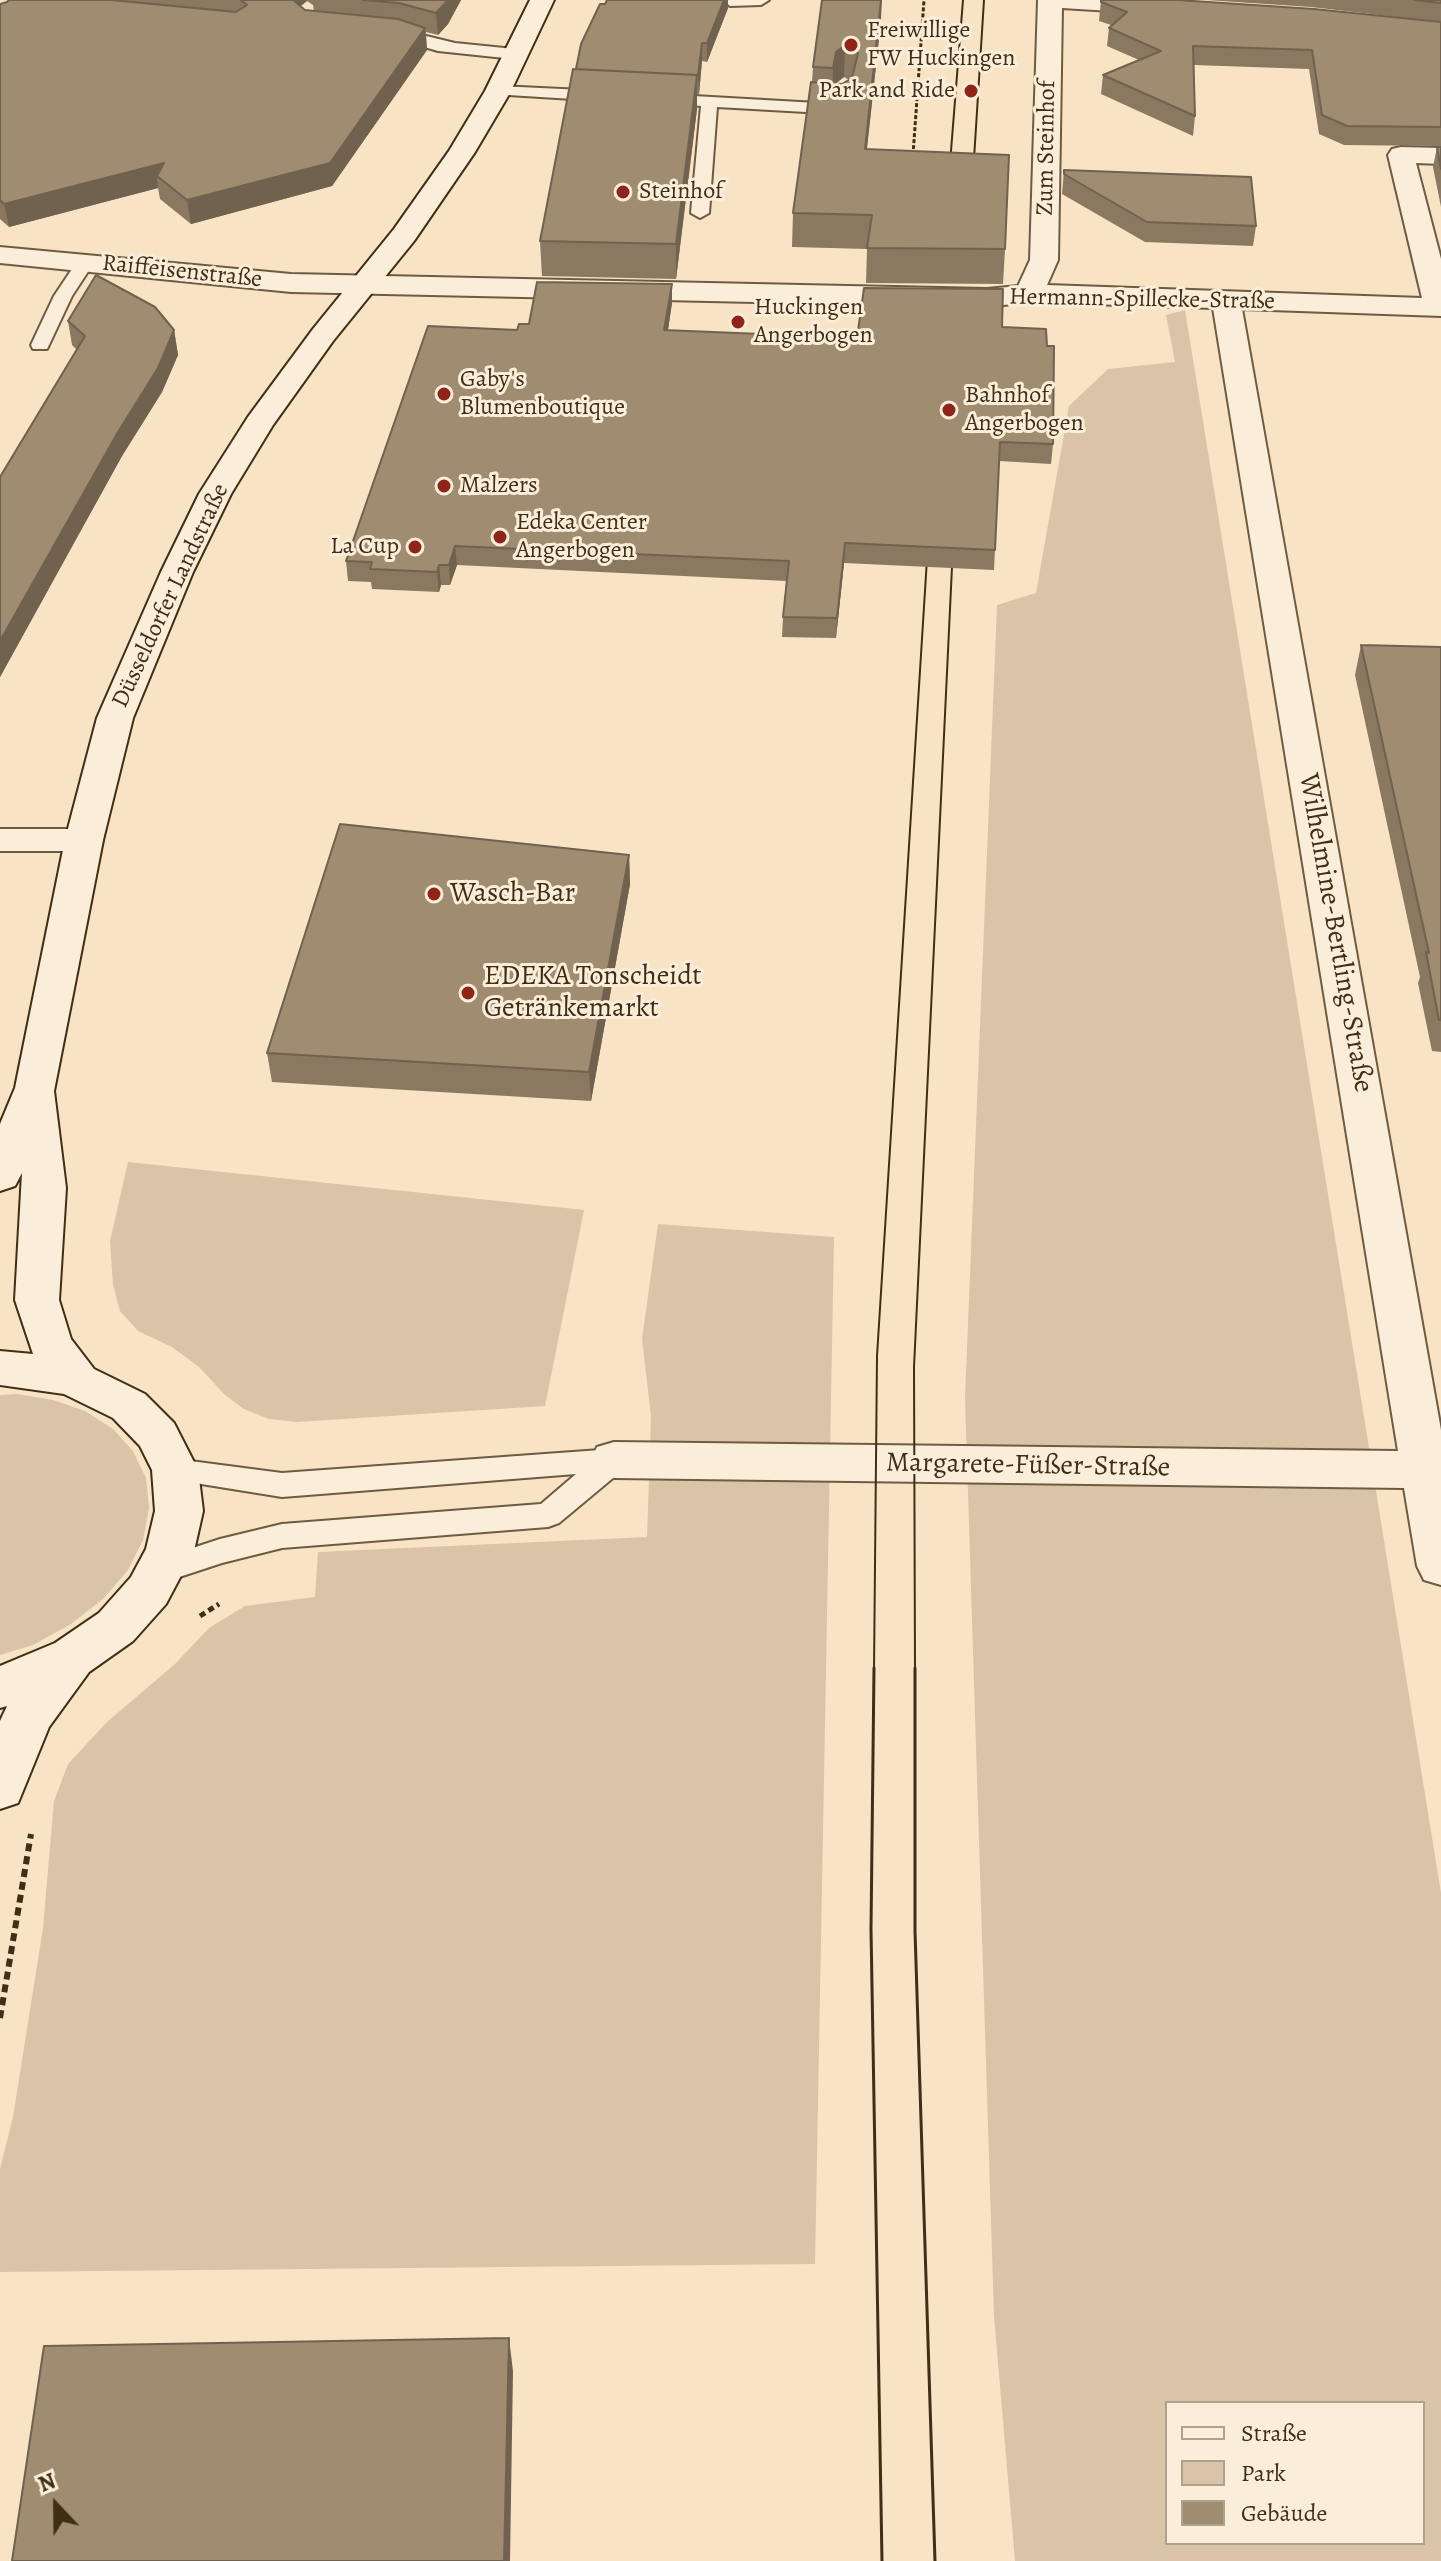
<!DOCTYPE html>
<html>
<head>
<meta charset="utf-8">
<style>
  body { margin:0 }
  #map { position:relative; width:1441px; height:2561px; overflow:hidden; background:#f8e3c5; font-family:Alegreya,serif }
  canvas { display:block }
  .legend { position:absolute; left:1165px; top:2401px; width:260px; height:144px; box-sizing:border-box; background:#faedd9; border:2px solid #b0a18b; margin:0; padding:10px 14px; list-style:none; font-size:24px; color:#402e15 }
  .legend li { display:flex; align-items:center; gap:16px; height:40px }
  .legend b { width:40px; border:2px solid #b0a18b }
  .north { position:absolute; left:16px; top:2465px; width:80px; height:80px; -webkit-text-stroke:6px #faedd9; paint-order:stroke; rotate:338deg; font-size:22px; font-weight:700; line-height:32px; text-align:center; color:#402e15 }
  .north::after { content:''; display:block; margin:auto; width:28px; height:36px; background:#402e15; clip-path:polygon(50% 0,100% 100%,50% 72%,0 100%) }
</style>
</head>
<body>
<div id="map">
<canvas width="1441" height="2561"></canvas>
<ul class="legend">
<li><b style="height:10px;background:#faedd9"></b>Straße</li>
<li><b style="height:22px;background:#d9c4a7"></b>Park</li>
<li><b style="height:22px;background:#a08c71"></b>Gebäude</li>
</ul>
<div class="north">N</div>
</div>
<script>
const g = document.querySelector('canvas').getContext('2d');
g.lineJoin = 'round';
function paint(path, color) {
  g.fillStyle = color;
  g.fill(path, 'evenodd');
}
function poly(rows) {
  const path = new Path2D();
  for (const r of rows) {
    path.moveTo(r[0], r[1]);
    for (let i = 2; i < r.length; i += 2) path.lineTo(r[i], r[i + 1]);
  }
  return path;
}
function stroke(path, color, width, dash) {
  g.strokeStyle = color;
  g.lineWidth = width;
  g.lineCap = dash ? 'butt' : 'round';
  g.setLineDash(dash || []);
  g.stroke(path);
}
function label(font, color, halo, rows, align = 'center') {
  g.font = font + ' Alegreya,serif';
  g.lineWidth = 6;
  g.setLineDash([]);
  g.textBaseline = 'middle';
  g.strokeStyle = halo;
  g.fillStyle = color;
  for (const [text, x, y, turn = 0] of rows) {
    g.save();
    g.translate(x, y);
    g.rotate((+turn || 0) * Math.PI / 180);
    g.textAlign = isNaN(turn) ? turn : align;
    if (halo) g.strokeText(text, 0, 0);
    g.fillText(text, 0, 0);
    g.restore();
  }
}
const green = poly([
  [1185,310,1441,1893,1441,2561,1015,2561,994,2316,965,1398,997,605,1036,593,1069,406,1108,369,1175,362,1166,315],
  [1167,2403,1423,2403,1423,2543,1167,2543],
  [128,1162,584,1210,545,1406,297,1422,269,1419,244,1409,225,1395,199,1367,172,1347,138,1331,120,1311,113,1285,110,1241],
  [658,1224,834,1237,815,2264,0,2272,0,2169,13,2117,43,1928,54,1801,68,1764,107,1722,175,1664,209,1628,245,1606,315,1597,318,1552,647,1537,651,1416,642,1339],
  [17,1394,53,1400,85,1411,113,1429,133,1451,146,1478,149,1508,143,1540,128,1570,103,1599,71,1624,33,1645,0,1655,0,1395]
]);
const pathFar2 = poly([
  [913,155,924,0]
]);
const pathFar1 = poly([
  [200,1616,219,1604]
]);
const path = poly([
  [0,2018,31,1834]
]);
const service = poly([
  [723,0,769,0,761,5,730,6,723,0],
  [389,27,455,43,514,49,522,54,514,59,438,51,384,35,381,32,389,27],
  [498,86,605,91,613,96,605,101,492,94,492,88,498,86],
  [659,94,835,104,842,100,850,105,847,112,841,114,717,107,709,213,700,218,691,213,701,106,653,102,651,99,659,94],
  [86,256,95,261,72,296,49,345,47,349,33,349,31,345,54,296,80,257,86,256],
  [614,1449,625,1452,629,1460,625,1468,559,1523,548,1527,282,1548,222,1563,158,1584,147,1581,143,1572,147,1563,220,1539,282,1524,541,1504,576,1474,282,1497,164,1478,160,1470,164,1462,175,1459,282,1473,614,1449]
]);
const minor = poly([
  [1038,0,1161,0,1172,7,1160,14,1062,8,1058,260,1047,285,1422,298,1388,155,1392,149,1401,147,1441,148,1441,164,1416,163,1441,259,1441,316,1242,309,1441,1430,1441,1585,1424,1580,1417,1566,1404,1488,614,1478,597,1473,591,1460,597,1447,614,1442,1398,1451,1213,308,1029,302,987,307,291,292,0,263,0,247,291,274,987,289,1018,286,1030,260,1038,0],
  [0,829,84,829,97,832,103,840,97,848,84,851,0,851,0,829]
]);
const secondary = poly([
  [530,0,554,0,511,91,475,152,414,241,333,341,273,425,231,494,193,572,133,718,103,840,54,1091,66,1188,59,1300,71,1339,94,1369,145,1394,174,1423,198,1470,203,1511,194,1551,166,1604,133,1641,89,1672,49,1727,18,1803,0,1809,0,1721,7,1706,0,1708,0,1666,55,1643,99,1613,131,1577,146,1549,155,1511,152,1470,140,1446,113,1418,64,1394,0,1385,0,1351,33,1354,15,1300,22,1173,15,1186,0,1191,0,1124,15,1088,65,840,97,718,161,572,199,494,248,417,313,329,394,229,449,151,485,91,530,0]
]);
const tramFar1 = poly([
  [973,175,984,0],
  [949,176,963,0],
  [874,1670,877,1356,928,543],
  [915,1670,914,1367,953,546]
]);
const tram = poly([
  [874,1668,871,1929,882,2561],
  [915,1668,915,1931,935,2561]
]);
const wall = poly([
  [9,0,461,0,448,24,438,35,426,32,427,50,332,186,191,224,160,199,158,188,9,227,0,219,0,4,7,2],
  [307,1,313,5,314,11,305,10,300,6],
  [607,0,728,0,728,8,707,62,702,61,699,94,697,94,697,109,676,279,542,276,540,241,576,69],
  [822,0,882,0,881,20,867,149,1005,249,1003,284,866,283,867,249,792,247,793,213,812,82,813,67],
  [844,77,849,80,842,84,836,83],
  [1101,0,1441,22,1441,146,1344,145,1319,134,1309,69,1194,65,1195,116,1193,136,1101,94,1103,75,1139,60,1107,46,1109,28,1111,25,1099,21],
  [1206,0,1441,0,1441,22,1311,7],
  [1437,147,1441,147,1441,207,1433,167],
  [1064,170,1256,226,1253,246,1145,242,1062,194],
  [672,303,668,330,857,338,1002,327,1047,346,1053,444,1051,464,999,461,994,570,844,563,836,638,782,637,783,617,786,581,457,565,450,585,441,585,439,592,372,589,371,582,348,581,346,561,529,324],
  [68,321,174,330,178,355,162,392,122,456,0,677,0,477,77,350,72,345],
  [1361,645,1441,647,1441,1052,1432,1051,1418,983,1420,977,1355,675],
  [629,855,630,884,591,1101,272,1082,267,1053]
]);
const shadedWall = poly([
  [289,0,307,0,307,1,291,14],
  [448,0,461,0,448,24,438,35,436,13],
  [724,0,728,0,728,8,707,62,707,43],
  [881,0,881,20,863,183,865,149],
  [425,28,427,50,332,186,191,224,187,200],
  [702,43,702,61,699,94,698,75],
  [845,45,844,77,835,84,832,101,833,68,836,52],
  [697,75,697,109,676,279,676,244],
  [164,163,157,176,158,188,9,227,4,204],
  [672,284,672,303,665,349,664,330],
  [174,330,178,355,162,392,122,456,0,677,0,641],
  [845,543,844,563,836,638,837,618],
  [455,546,457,565,450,585,449,565],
  [439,565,441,585,439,592,437,572],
  [629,855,630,884,591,1101,589,1072],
  [509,2338,513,2371,510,2561,504,2561]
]);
const building = poly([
  [9,0,111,0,236,12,247,5,241,0,293,0,305,10,398,19,425,28,330,163,187,200,157,176,164,163,4,204,0,200,0,4,7,2,9,0],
  [363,0,448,0,436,13,399,3,363,0],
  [607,0,724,0,707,43,702,43,698,75,576,69,581,44,600,4,605,4,607,0],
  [822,0,881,0,865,149,1009,155,1005,249,867,248,872,215,793,213,811,82,842,84,852,78,858,53,845,45,836,52,833,68,813,67,822,0],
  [1101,0,1178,0,1314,9,1441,22,1441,127,1347,126,1322,115,1312,50,1193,46,1195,116,1103,75,1161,51,1109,28,1127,12,1101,2,1101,0],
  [1414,0,1441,0,1441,3,1414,0],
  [573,69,697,75,676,244,540,241,573,69],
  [1437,147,1441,147,1441,169,1437,147],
  [1064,170,1251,177,1256,226,1147,222,1064,174,1064,170],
  [96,275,155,307,174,330,158,368,118,432,0,641,0,477,85,336,68,321,96,275],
  [537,282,672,284,664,330,857,338,864,288,1003,289,1002,327,1046,329,1047,346,1054,346,1053,444,1000,442,995,550,845,543,837,618,783,617,789,561,455,546,449,565,439,565,437,572,370,569,372,562,346,561,428,326,517,330,519,324,529,324,537,282],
  [1361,645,1441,647,1441,1020,1439,1020,1426,952,1429,953,1361,645],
  [340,824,629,855,589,1072,267,1053,340,824],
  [509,2338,504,2561,12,2561,44,2346,509,2338]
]);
const markers = [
  [851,45,8,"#8f2418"],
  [971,91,8,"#8f2418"],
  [623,192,8,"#8f2418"],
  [738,322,8,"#8f2418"],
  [444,394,8,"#8f2418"],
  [949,410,8,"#8f2418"],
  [444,486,8,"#8f2418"],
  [500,537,8,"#8f2418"],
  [415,547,8,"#8f2418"],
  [434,894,8,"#8f2418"],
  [468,993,8,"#8f2418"]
];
const farPoinames = [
  ["Freiwillige",867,31],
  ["FW Huckingen",867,59],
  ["Park and Ride",955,91,"right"],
  ["Steinhof",639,192],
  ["Huckingen",754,308],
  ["Angerbogen",754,336],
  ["Gaby's",460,380],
  ["Blumenboutique",460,408],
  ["Bahnhof",965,396],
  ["Angerbogen",965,424],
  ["Malzers",460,486],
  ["Edeka Center",516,523],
  ["Angerbogen",516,551],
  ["La Cup",399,547,"right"]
];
const farStreetnames = [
  ["Zum Steinhof",1047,148,-89],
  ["Raiffeisenstraße",182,272,6],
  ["Hermann-Spillecke-Straße",1142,300,1],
  ["Düsseldorfer Landstraße",171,596,-65]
];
const poiNames = [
  ["Wasch-Bar",450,894],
  ["EDEKA Tonscheidt",484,977],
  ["Getränkemarkt",484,1009]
];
const streetNames = [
  ["Wilhelmine-Bertling-Straße",1335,933,80],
  ["Margarete-Füßer-Straße",1028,1466,1]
];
paint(green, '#d9c4a7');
stroke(service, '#6e5b41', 4);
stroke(minor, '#6e5b41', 4);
stroke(secondary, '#402e15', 4);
stroke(pathFar2, '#402e15', 3, [4, 2]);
stroke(pathFar1, '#402e15', 5, [6, 4]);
stroke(path, '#402e15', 6, [8, 5]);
paint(service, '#faedd9');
paint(minor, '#faedd9');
paint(secondary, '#faedd9');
stroke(tramFar1, '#402e15', 2);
stroke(tram, '#402e15', 3);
paint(wall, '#8a7861');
paint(shadedWall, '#70624f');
paint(building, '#a08c71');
stroke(building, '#70624f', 2);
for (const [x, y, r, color] of markers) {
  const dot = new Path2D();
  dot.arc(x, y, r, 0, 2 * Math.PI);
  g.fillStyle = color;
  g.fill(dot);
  stroke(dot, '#faedd9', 3);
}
label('24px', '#402e15', '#faedd9', farPoinames, 'left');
label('24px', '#402e15', '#faedd9', farStreetnames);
label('28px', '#402e15', '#faedd9', poiNames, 'left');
label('28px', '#402e15', '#faedd9', streetNames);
</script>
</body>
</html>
